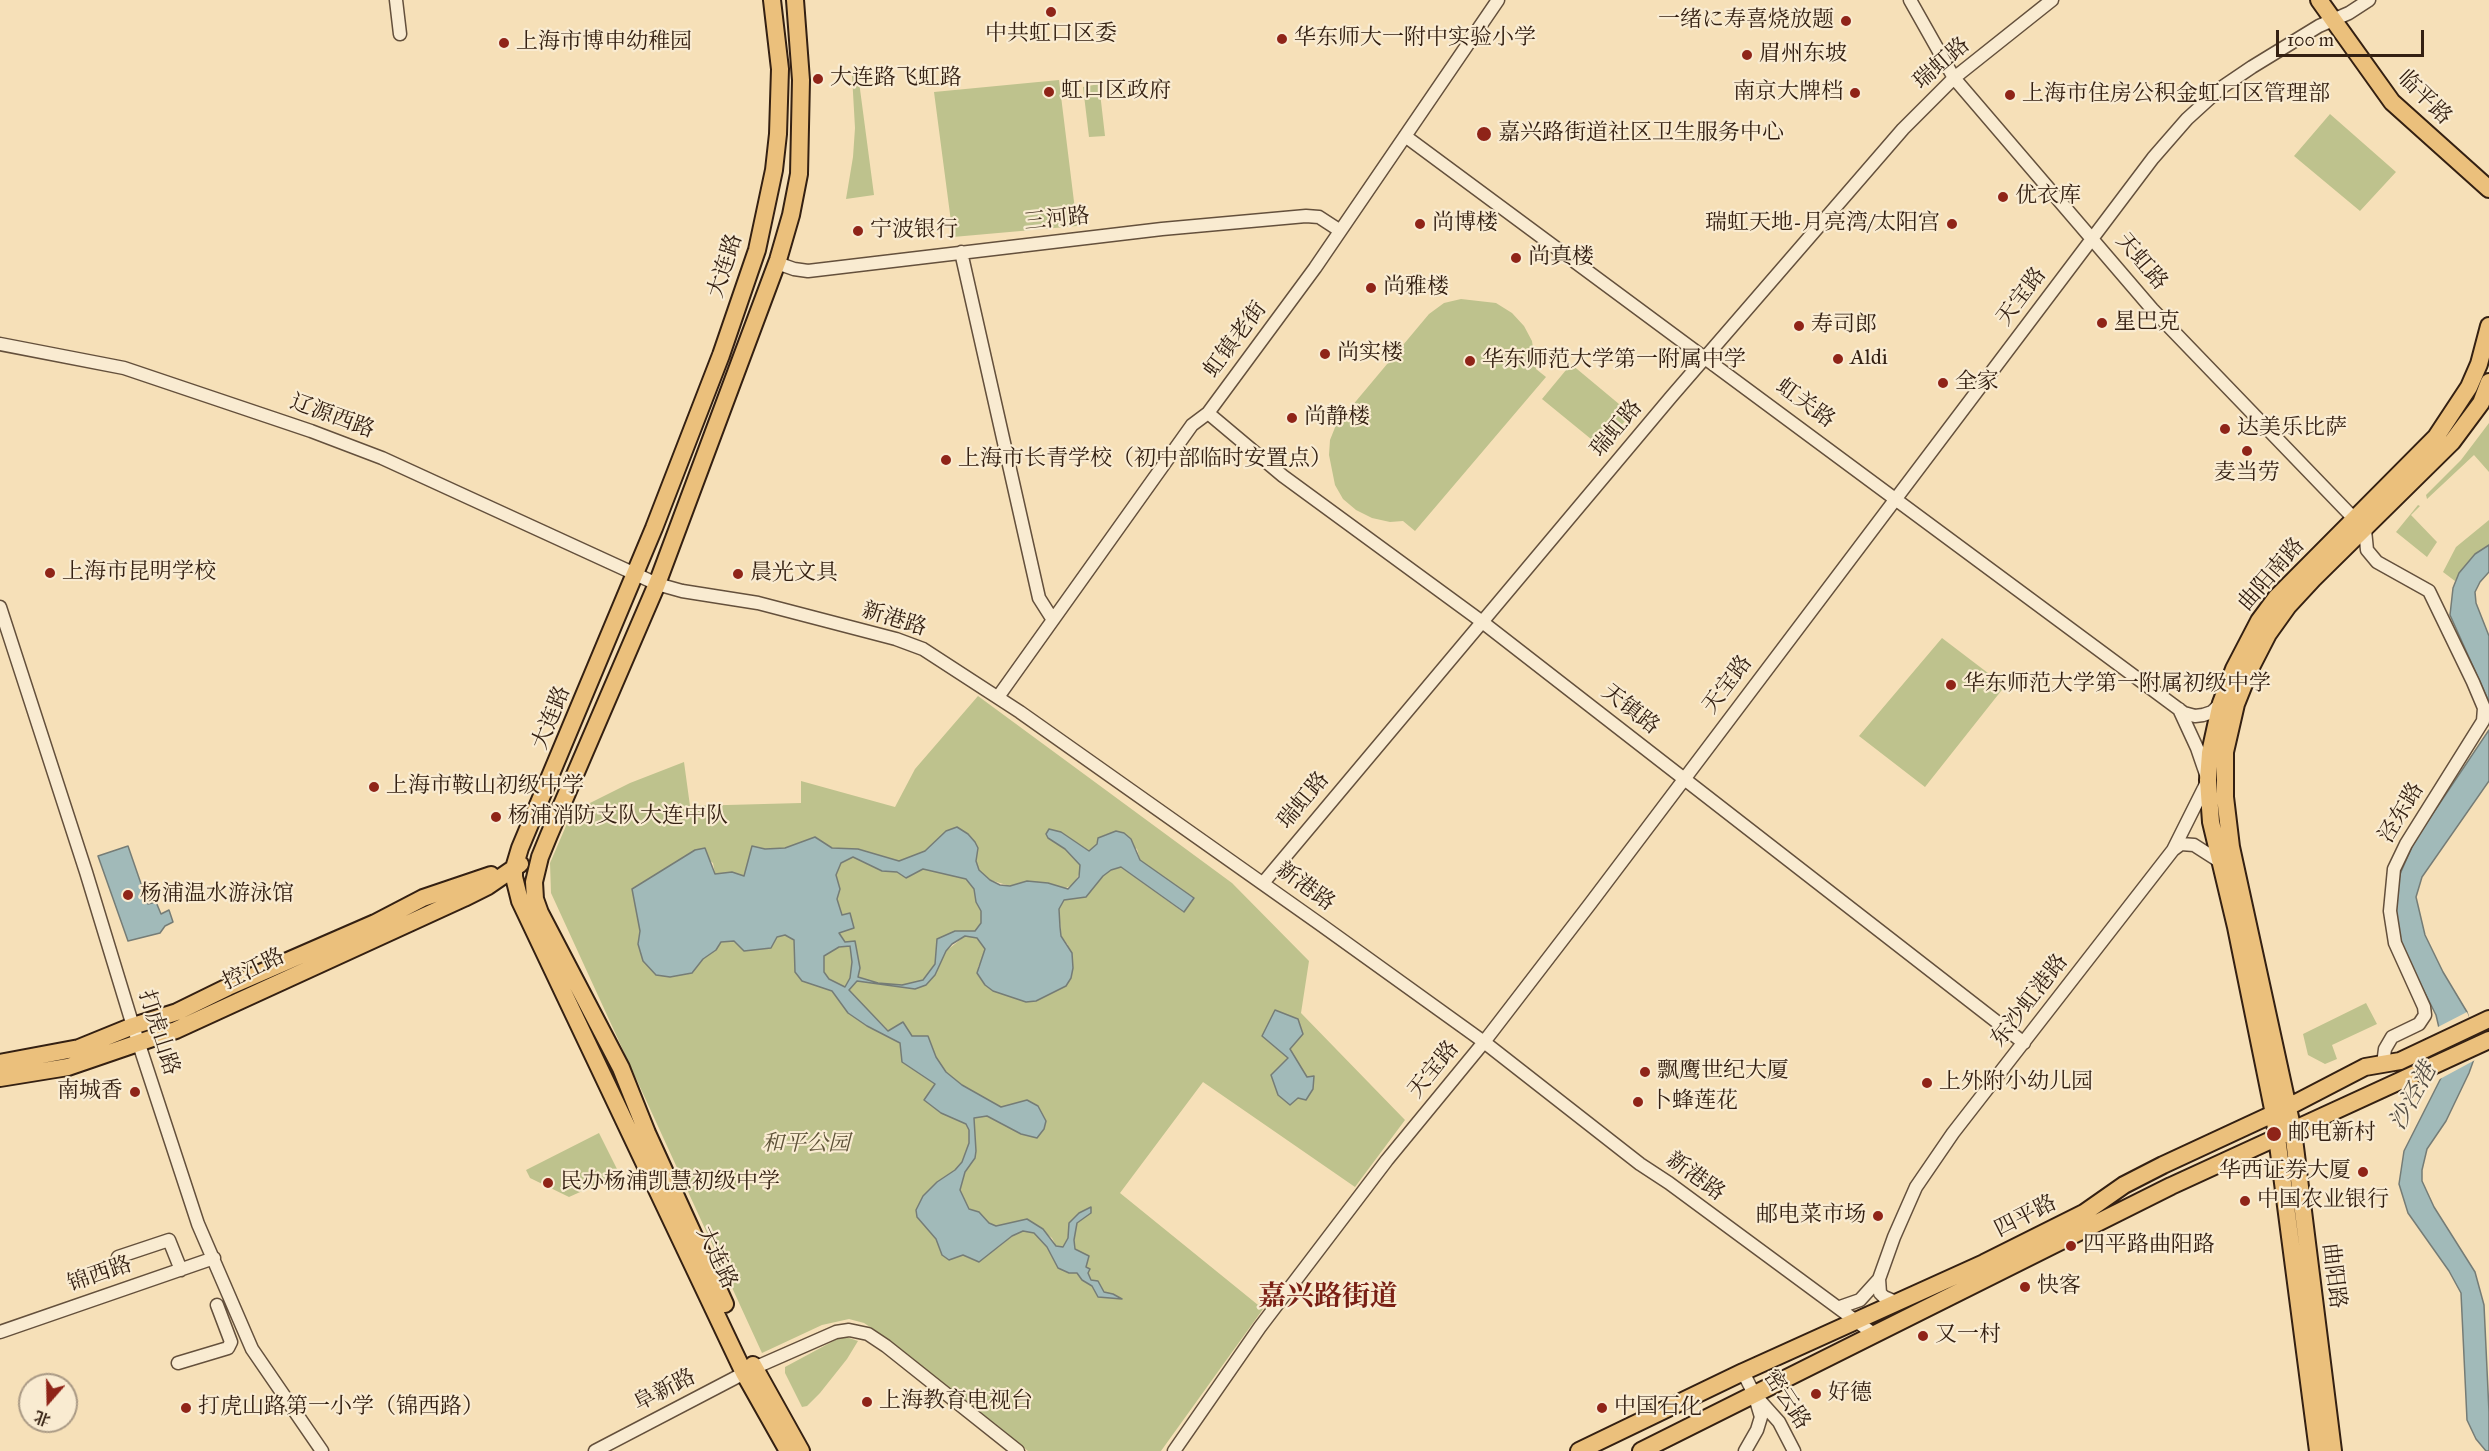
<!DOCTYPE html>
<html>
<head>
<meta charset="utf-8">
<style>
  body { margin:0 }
  #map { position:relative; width:2489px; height:1451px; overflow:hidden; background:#f6e0b8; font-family:"IM FELL Great Primer","Noto Serif SC",serif }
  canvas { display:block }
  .north { position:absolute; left:18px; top:1373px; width:60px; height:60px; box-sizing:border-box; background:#f9ebd1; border:2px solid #aa9a85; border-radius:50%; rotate:200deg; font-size:16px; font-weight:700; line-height:24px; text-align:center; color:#342012 }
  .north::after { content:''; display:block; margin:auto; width:21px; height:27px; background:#8f2418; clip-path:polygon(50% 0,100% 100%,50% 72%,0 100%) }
  .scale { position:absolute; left:2276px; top:30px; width:148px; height:27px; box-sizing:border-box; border:3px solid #342012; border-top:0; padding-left:8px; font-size:18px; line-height:21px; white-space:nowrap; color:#342012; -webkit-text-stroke:4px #f9ebd1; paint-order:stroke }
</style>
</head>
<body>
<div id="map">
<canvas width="2489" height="1451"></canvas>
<div class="north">北</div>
<div class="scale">100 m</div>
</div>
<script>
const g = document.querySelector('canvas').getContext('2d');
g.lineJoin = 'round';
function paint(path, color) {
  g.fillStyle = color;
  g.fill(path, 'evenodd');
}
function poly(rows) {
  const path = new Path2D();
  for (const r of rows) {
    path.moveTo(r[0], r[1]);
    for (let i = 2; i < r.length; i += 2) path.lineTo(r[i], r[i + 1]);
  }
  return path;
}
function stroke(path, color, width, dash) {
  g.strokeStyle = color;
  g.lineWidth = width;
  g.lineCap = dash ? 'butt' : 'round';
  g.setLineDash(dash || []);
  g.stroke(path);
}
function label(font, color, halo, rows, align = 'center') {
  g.font = font + ' "IM FELL Great Primer","Noto Serif SC","Noto Serif JP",serif';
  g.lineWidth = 4.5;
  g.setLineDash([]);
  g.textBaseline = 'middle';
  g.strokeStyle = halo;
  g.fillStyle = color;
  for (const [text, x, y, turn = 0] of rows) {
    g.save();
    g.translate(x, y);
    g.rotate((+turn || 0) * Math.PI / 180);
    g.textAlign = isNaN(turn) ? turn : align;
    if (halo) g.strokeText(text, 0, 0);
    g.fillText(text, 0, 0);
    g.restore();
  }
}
const green = poly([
  [858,74,874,195,846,199,853,157,855,128,852,75],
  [1059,80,1077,226,953,237,934,92],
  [1099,84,1105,136,1089,137,1083,87],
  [2330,114,2396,172,2360,211,2294,156],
  [1461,299,1496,303,1512,313,1524,326,1532,341,1536,369,1546,377,1415,531,1403,521,1390,522,1372,518,1356,510,1343,499,1335,485,1329,455,1330,440,1336,425,1429,314,1444,303],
  [1571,364,1631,414,1602,448,1542,399],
  [2489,423,2489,472,2474,455,2427,499,2426,495,2461,460],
  [2418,505,2420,506,2411,515,2437,542,2427,557,2396,532],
  [2489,520,2489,545,2467,563,2455,581,2443,572,2456,547],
  [1942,638,2005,686,1925,787,1859,736],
  [978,696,1232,883,1309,961,1301,1013,1405,1120,1355,1187,1203,1082,1120,1193,1263,1309,1161,1451,1028,1451,876,1331,864,1323,849,1319,822,1325,762,1353,551,893,550,863,572,812,630,783,684,762,690,806,801,803,801,781,895,807,915,769],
  [946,831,978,848,976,861,979,870,990,880,1010,886,1027,881,1048,883,1063,889,1073,885,1081,871,1080,865,1065,849,1048,838,1073,840,1089,851,1097,844,1098,838,1107,834,1137,849,1140,860,1194,898,1183,912,1121,867,1111,870,1103,876,1086,897,1064,900,1059,909,1061,936,1068,945,1066,986,1036,1001,978,967,984,957,985,949,977,938,965,936,946,951,926,985,915,989,857,981,848,990,889,1031,912,1036,928,1036,936,1057,946,1072,962,1085,1001,1107,1027,1100,1037,1138,1021,1134,987,1116,974,1118,976,1151,975,1158,965,1172,960,1190,969,1209,979,1212,989,1223,996,1226,1027,1219,1052,1238,1056,1246,1063,1247,1068,1238,1069,1223,1091,1213,1077,1223,1074,1240,1075,1249,1086,1267,1091,1280,1098,1281,1104,1292,1113,1294,1099,1297,1092,1285,1082,1280,1077,1272,1058,1268,1047,1247,1034,1233,1023,1231,1012,1236,999,1247,976,1261,963,1255,950,1259,942,1255,936,1239,917,1217,916,1210,923,1196,937,1182,955,1170,962,1162,969,1143,969,1130,966,1123,924,1100,936,1084,902,1062,900,1043,867,1026,848,1013,832,991,802,981,794,940,785,935,776,937,771,948,744,951,734,941,721,942,716,950,703,959,692,973,670,977,638,945,640,931,632,889,695,850,713,863,715,874,732,872,744,876,752,846,765,849,785,848,815,837,832,848,858,849,899,861,925,851],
  [853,857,882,871,897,872,906,878,923,869,966,879,974,889,976,902,981,911,981,923,975,931,955,931,937,939,935,964,923,980,902,985,878,983,858,977,860,968,855,942,845,942,839,933,853,928,850,914,842,915,837,899,840,889,836,876,841,862],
  [850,946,852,962,850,978,845,987,829,979,824,972,824,956,839,947],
  [2366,1003,2377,1024,2332,1045,2337,1059,2325,1064,2308,1055,2303,1034],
  [599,1133,618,1171,616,1176,569,1197,530,1178,526,1170],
  [846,1337,858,1341,847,1359,820,1393,807,1406,802,1407,785,1373,785,1367,839,1338]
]);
const water = poly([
  [2489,545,2489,572,2480,582,2475,592,2476,603,2489,636,2489,702,2450,615,2453,588,2459,573,2475,554,2489,545],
  [2489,730,2489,781,2422,877,2416,897,2425,935,2443,972,2467,1012,2475,1041,2474,1059,2469,1073,2446,1121,2427,1149,2422,1170,2422,1181,2434,1207,2475,1272,2484,1305,2489,1412,2489,1451,2486,1451,2476,1439,2467,1420,2461,1293,2449,1271,2408,1213,2399,1184,2404,1151,2444,1072,2443,1045,2436,1015,2401,945,2396,924,2395,904,2400,874,2415,840,2489,730],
  [957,827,968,834,975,842,978,848,976,861,979,870,990,880,1000,885,1010,886,1027,881,1048,883,1068,889,1079,877,1080,865,1065,849,1048,838,1046,834,1049,829,1061,832,1089,851,1097,844,1098,838,1116,831,1124,833,1131,839,1140,860,1194,898,1184,912,1121,867,1111,870,1103,876,1086,897,1064,900,1059,909,1060,927,1061,936,1072,953,1073,968,1071,978,1066,986,1036,1001,1026,1002,993,991,985,985,977,973,985,949,977,938,965,936,952,944,946,951,935,975,926,985,915,989,857,981,849,990,888,1031,903,1022,912,1036,928,1036,936,1057,946,1072,962,1085,1001,1107,1027,1100,1038,1106,1046,1121,1044,1129,1037,1138,1021,1134,987,1116,974,1118,976,1151,975,1158,965,1172,960,1190,969,1209,979,1212,989,1223,996,1226,1027,1219,1043,1229,1056,1246,1063,1247,1068,1238,1069,1223,1079,1213,1091,1207,1091,1213,1077,1223,1074,1240,1075,1249,1089,1256,1086,1267,1090,1269,1088,1273,1091,1280,1098,1281,1104,1292,1113,1294,1122,1299,1098,1297,1092,1286,1082,1280,1077,1273,1069,1273,1058,1268,1047,1247,1034,1233,1023,1231,1012,1236,979,1262,963,1255,949,1260,942,1255,936,1239,917,1217,916,1210,923,1196,937,1182,955,1170,962,1162,969,1143,969,1130,966,1124,941,1113,924,1100,935,1084,902,1062,900,1043,867,1026,848,1013,832,991,802,981,795,972,794,940,785,935,777,937,771,948,744,951,734,941,721,942,716,950,703,959,692,973,670,977,656,975,643,961,638,944,640,931,632,889,695,850,705,848,715,874,732,872,744,876,752,846,765,849,785,848,815,837,832,848,858,849,899,861,925,851,946,831,957,827],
  [853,857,882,871,897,872,906,878,923,869,966,879,974,889,976,902,981,911,981,923,975,931,955,931,937,939,935,964,923,980,902,985,878,983,858,977,860,968,855,941,845,942,839,933,854,928,850,913,842,915,837,899,840,889,836,875,841,863,853,857],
  [850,946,852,962,850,978,845,987,829,979,824,972,824,956,839,947,850,946],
  [128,846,148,904,156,902,161,914,169,910,173,922,165,926,160,933,128,941,98,856,128,846],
  [1275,1010,1298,1019,1303,1034,1290,1049,1307,1077,1314,1076,1313,1089,1306,1100,1298,1098,1290,1105,1278,1095,1271,1075,1288,1058,1262,1036,1275,1010]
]);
const pier = poly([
  [2467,1012,2478,1040,2477,1059,2438,1080,2441,1072,2441,1057,2436,1028]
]);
const minor = poly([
  [396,0,400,34],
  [1910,0,1954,78,2152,309,2365,530,2367,550,2377,562,2429,591,2473,682,2484,708,2483,721,2406,844,2394,869,2390,911,2395,943,2424,1007,2425,1015,2419,1024,2392,1037,2385,1049,2383,1064],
  [1405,136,2184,713,2195,716,2203,715,2212,712,2221,703],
  [961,252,1039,598,1053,620],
  [777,263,794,269,808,271,1162,229,1306,216,1319,217,1339,230],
  [0,344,124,368,311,431,382,458,657,584,682,591,758,603,896,639,923,649,1020,712,1320,924,1484,1042,1640,1164,1669,1183,1875,1335],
  [1208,413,1283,476,1481,621,2024,1043],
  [0,607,86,872,133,1026,198,1224,252,1349,322,1451],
  [998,697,1192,425,1208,413,1315,268,1498,0],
  [2173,850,2181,844,2194,845,2219,861],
  [1263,883,1671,397,1903,129,1954,78,2052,0],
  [118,1257,169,1240,181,1270],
  [1898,1303,1884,1297,1880,1293,1879,1279,1894,1237,1916,1187,1953,1133,2173,850,2208,780,2197,748,2179,709],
  [1840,1307,1860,1300,1879,1279],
  [0,1332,214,1258],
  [178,1363,228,1348,231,1342,217,1305],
  [1743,1372,1754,1394,1779,1422,1794,1451],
  [595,1451,754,1368,836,1332,849,1330,868,1334,886,1346,1018,1451],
  [1174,1451,1260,1327,1387,1160,1484,1042,1590,904,2153,158,2187,119,2221,88,2252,67,2319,26,2349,13,2369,0],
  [1745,1451,1757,1430,1761,1417,1755,1397]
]);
const major = poly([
  [772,0,780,69,778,134,774,170,757,250,721,355,654,528,520,848,514,868,514,877,520,901,744,1373,788,1451],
  [2319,0,2392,102,2489,189],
  [0,1063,79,1048,133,1026,177,1012,228,987,375,923,423,898,491,875],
  [0,1078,68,1067,176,1030,464,898,488,886,520,864],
  [725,1304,647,1133,621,1068,540,913,535,899,534,882,540,857,549,835,657,584,778,260,791,215,799,174,801,80,795,0],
  [753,1365,801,1451],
  [1579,1451,1743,1372,1984,1263,2084,1213,2124,1185,2163,1165,2288,1107,2365,1067,2400,1061,2489,1019],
  [1641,1451,2171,1186,2489,1040],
  [2318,1451,2274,1114,2236,927,2211,822,2208,780,2210,753,2221,703,2234,669,2259,621,2276,598,2436,437,2469,387,2479,364,2489,326],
  [2333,1451,2293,1131,2231,847,2225,797,2225,752,2236,704,2250,669,2268,634,2288,606,2313,579,2452,442,2481,403,2489,382]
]);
const markers = [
  [1051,12,6,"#8f2418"],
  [1846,21,6,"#8f2418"],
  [1282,39,6,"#8f2418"],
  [504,43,6,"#8f2418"],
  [1747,55,6,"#8f2418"],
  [818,79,6,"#8f2418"],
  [1049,92,6,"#8f2418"],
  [1855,93,6,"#8f2418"],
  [2010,95,6,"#8f2418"],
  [1484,134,8,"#8f2418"],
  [2003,197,6,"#8f2418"],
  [1420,224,6,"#8f2418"],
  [1952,224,6,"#8f2418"],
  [858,231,6,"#8f2418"],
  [1516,258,6,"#8f2418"],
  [1371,288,6,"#8f2418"],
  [2102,323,6,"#8f2418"],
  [1799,326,6,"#8f2418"],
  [1325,354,6,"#8f2418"],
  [1838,359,6,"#8f2418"],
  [1470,361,6,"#8f2418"],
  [1943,383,6,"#8f2418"],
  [1292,418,6,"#8f2418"],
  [2225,429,6,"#8f2418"],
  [2247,451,6,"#8f2418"],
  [946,460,6,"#8f2418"],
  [50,573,6,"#8f2418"],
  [738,574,6,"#8f2418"],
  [1951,685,6,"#8f2418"],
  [374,787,6,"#8f2418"],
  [496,817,6,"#8f2418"],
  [128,895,6,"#8f2418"],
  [1645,1072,6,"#8f2418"],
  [1927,1083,6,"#8f2418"],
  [135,1092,6,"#8f2418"],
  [1638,1102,6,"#8f2418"],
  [2274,1134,8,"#8f2418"],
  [2363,1172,6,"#8f2418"],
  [548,1183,6,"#8f2418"],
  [2245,1201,6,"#8f2418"],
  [1878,1216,6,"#8f2418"],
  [2071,1246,6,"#8f2418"],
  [2025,1287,6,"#8f2418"],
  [1923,1336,6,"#8f2418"],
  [1816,1394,6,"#8f2418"],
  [867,1402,6,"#8f2418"],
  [186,1408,6,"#8f2418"],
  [1602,1408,6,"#8f2418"]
];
const poiNames = [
  ["一绪に寿喜烧放题",1834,21,"right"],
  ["中共虹口区委",1051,35,"center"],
  ["华东师大一附中实验小学",1294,39],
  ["上海市博申幼稚园",516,43],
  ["眉州东坡",1759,55],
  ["大连路飞虹路",830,79],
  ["虹口区政府",1061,92],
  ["南京大牌档",1843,93,"right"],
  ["上海市住房公积金虹口区管理部",2022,95],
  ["嘉兴路街道社区卫生服务中心",1498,134],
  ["优衣库",2015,197],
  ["尚博楼",1432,224],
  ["瑞虹天地-月亮湾/太阳宫",1940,224,"right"],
  ["宁波银行",870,231],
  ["尚真楼",1528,258],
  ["尚雅楼",1383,288],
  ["星巴克",2114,323],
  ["寿司郎",1811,326],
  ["尚实楼",1337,354],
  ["Aldi",1850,359],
  ["华东师范大学第一附属中学",1482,361],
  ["全家",1955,383],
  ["尚静楼",1304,418],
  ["达美乐比萨",2237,429],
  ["上海市长青学校（初中部临时安置点）",958,460],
  ["麦当劳",2247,474,"center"],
  ["上海市昆明学校",62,573],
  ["晨光文具",750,574],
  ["华东师范大学第一附属初级中学",1963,685],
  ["上海市鞍山初级中学",386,787],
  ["杨浦消防支队大连中队",508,817],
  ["杨浦温水游泳馆",140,895],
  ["飘鹰世纪大厦",1657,1072],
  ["上外附小幼儿园",1939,1083],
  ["南城香",123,1092,"right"],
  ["卜蜂莲花",1650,1102],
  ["邮电新村",2288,1134],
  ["华西证券大厦",2351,1172,"right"],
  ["民办杨浦凯慧初级中学",560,1183],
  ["中国农业银行",2257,1201],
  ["邮电菜市场",1866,1216,"right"],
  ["四平路曲阳路",2083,1246],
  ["快客",2037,1287],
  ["又一村",1935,1336],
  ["好德",1828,1394],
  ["上海教育电视台",879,1402],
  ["打虎山路第一小学（锦西路）",198,1408],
  ["中国石化",1614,1408]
];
const streetNames = [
  ["瑞虹路",1942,64,-41],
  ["临平路",2424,98,45],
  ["三河路",1057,220,-6],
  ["天虹路",2141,262,50],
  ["大连路",726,266,-72],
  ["天宝路",2022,297,-53],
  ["虹镇老街",1236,340,-53],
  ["虹关路",1805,404,36],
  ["辽源西路",332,417,20],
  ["瑞虹路",1617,429,-50],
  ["曲阳南路",2272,575,-49],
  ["新港路",894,620,17],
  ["天宝路",1728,685,-53],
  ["天镇路",1630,710,38],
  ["大连路",552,718,-68],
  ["瑞虹路",1304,801,-50],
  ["泾东路",2402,813,-59],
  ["新港路",1305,887,36],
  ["控江路",254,970,-26],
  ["东沙虹港路",2030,1001,-52],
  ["打虎山路",158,1033,72],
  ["天宝路",1434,1070,-51],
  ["新港路",1695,1177,36],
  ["四平路",2026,1217,-27],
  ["大连路",716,1258,65],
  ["锦西路",100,1275,-19],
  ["曲阳路",2333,1276,83],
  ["阜新路",665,1391,-27],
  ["密云路",1786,1400,57]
];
const parkNames = [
  ["和平公园",806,1145]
];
const waterNames = [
  ["沙泾港",2414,1097,-62]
];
const districtNames = [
  ["嘉兴路街道",1328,1298]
];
paint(green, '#bec28d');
paint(water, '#a1bab9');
stroke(water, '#757c76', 1.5);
paint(pier, '#f6e0b8');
stroke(minor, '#64503c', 15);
stroke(major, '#342012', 20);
stroke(minor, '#f9ebd1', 12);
stroke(major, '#ebc07c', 16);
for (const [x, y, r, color] of markers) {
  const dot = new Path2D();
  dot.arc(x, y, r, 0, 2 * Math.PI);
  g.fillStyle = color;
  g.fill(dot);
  stroke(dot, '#f9ebd1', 2);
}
label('22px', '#342012', '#f9ebd1', poiNames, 'left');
label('22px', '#342012', '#f9ebd1', streetNames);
label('italic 22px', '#5d5137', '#f9ebd1', parkNames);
label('italic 24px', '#554e44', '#f9ebd1', waterNames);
label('bold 28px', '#7a1f14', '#f9ebd1', districtNames);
</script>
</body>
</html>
